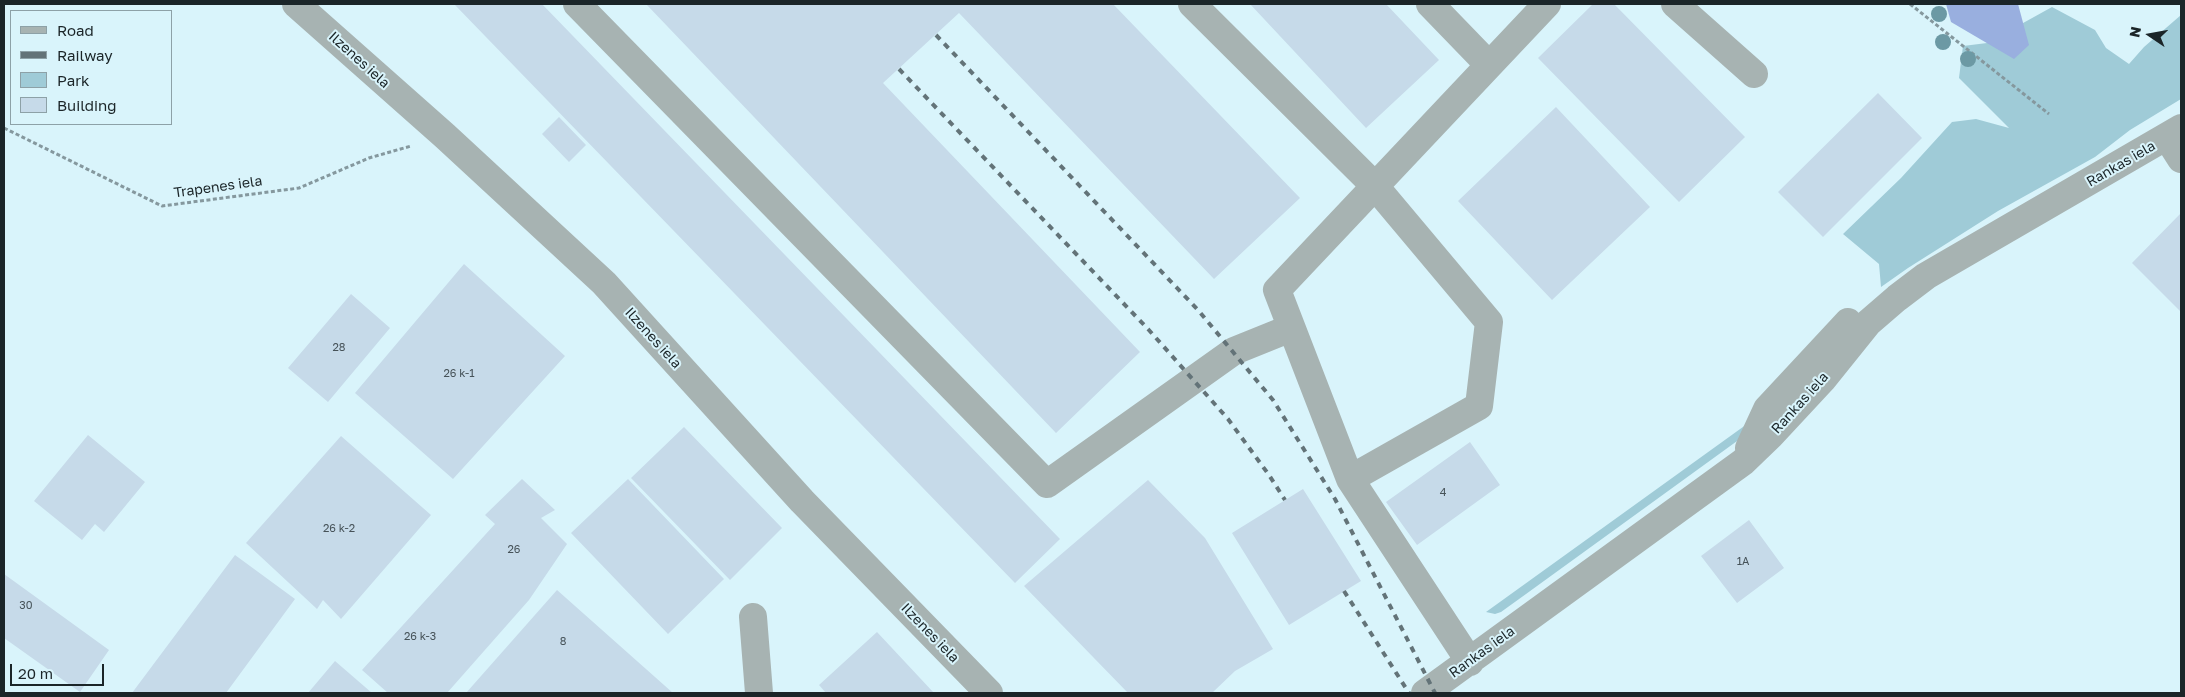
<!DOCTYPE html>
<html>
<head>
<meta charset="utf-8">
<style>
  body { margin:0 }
  #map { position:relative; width:2185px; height:697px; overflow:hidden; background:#d9f4fb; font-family:"Golos Text",sans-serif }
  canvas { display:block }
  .frame { position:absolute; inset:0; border:5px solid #1b2528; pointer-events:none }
  .legend { position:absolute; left:10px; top:10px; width:162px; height:115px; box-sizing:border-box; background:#d9f4fb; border:1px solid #8da1a7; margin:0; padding:6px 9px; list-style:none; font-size:15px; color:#1b2528 }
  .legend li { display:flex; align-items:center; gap:10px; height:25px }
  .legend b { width:25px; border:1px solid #8da1a7 }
  .north { position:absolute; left:2125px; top:10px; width:50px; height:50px; -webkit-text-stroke:4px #d9f4fb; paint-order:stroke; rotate:282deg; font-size:14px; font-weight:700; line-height:20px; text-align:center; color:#1b2528 }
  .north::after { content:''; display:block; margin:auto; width:18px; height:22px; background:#1b2528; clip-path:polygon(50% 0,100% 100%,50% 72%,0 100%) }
  .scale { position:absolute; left:10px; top:664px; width:94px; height:22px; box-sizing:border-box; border:2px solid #1b2528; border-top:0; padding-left:6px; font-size:15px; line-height:18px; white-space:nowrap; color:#1b2528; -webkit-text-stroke:4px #d9f4fb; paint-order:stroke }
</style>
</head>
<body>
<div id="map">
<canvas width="2185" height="697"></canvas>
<div class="frame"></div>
<ul class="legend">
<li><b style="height:6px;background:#a7b3b2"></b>Road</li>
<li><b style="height:6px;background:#637378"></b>Railway</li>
<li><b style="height:14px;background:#9fcbd7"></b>Park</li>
<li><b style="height:14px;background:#c6dae9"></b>Building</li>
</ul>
<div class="north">N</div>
<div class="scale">20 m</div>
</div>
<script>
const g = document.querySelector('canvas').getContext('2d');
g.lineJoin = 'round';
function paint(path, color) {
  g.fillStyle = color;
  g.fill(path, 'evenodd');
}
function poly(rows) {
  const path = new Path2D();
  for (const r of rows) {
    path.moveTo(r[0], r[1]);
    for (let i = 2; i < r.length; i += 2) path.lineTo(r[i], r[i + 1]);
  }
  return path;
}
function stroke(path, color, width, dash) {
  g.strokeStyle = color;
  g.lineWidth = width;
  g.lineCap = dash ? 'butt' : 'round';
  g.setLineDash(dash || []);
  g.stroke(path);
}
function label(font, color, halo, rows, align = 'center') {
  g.font = font + ' "Golos Text",sans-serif';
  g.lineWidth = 4;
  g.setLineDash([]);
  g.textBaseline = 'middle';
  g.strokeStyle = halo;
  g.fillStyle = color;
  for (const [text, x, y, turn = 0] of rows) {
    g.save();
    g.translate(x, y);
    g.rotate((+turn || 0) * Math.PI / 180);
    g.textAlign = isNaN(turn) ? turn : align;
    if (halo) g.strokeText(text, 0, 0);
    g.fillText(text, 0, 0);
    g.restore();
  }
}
const green = poly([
  [2052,7,2095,30,2106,48,2129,64,2144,47,2181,15,2181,99,2130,130,2095,157,1998,211,1908,268,1881,287,1879,264,1843,234,1901,178,1952,122,1976,119,2009,128,1959,78,1963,46,1987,43],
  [1754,419,1744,436,1526,594,1501,612,1495,614,1486,612]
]);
const water = poly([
  [1946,4,2018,4,2029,45,2014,59,1951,22]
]);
const building = poly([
  [454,4,542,4,1060,539,1015,583],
  [646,4,1113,4,1300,198,1214,279,959,13,883,83,1140,352,1056,433],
  [1250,4,1386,4,1439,60,1366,128],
  [1593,4,1614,4,1745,137,1679,202,1538,58],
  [1878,93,1922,138,1823,237,1778,192],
  [1556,107,1650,207,1552,300,1458,201],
  [559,117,586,145,569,162,542,134],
  [2181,213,2181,312,2132,263],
  [464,264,565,356,453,479,355,393],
  [351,294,390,328,328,402,288,368],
  [684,427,782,528,730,580,631,478],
  [88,435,145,482,104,532,95,524,82,540,34,501],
  [341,436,431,515,341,619,323,600,317,609,246,543],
  [1470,442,1500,485,1417,545,1386,502],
  [522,479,555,510,541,518,567,544,529,600,447,693,388,693,362,670,495,524,485,515],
  [628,479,724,579,668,634,571,533],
  [1148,480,1205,538,1273,649,1235,671,1212,693,1128,693,1024,586],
  [1303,489,1361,581,1289,625,1232,533],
  [1749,520,1784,568,1737,603,1701,556],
  [235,555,295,599,226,693,132,693],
  [4,574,109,650,80,692,4,638],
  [557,590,673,693,466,693],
  [877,632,934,693,826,693,819,685],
  [335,661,372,693,308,693]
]);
const path = poly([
  [1910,4,2049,114],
  [4,128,162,206,299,188,369,158,411,146]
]);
const minor = poly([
  [296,4,445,136,604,283,802,501,989,693],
  [577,4,1047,484,1234,351,1291,328],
  [1192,4,1374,185,1489,322,1479,406,1350,479],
  [1430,4,1489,65],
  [1675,4,1754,74],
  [2167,137,2181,159],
  [1749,448,1767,409,1848,322],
  [753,617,759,693],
  [1470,662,1350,479,1277,290,1547,4],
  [1425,693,1743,462,1770,436,1823,379,1868,323,1897,298,1926,276,2181,128]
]);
const rail = poly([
  [936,35,1198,310,1273,400,1335,499,1435,693],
  [899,69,1148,329,1228,419,1269,475,1285,500],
  [1344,591,1409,693]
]);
const trees = [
  [1939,14],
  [1943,42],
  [1968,59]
];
const numberNames = [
  ["28",339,348],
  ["26 k-1",459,374],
  ["4",1443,493],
  ["26 k-2",339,529],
  ["26",514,550],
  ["1A",1743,562],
  ["30",26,606],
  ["26 k-3",420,637],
  ["8",563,642]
];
const streetNames = [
  ["Ilzenes iela",359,60,42],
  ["Rankas iela",2121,164,-30],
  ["Trapenes iela",218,187,-8],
  ["Ilzenes iela",653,338,48],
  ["Rankas iela",1800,403,-48],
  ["Ilzenes iela",930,633,46],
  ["Rankas iela",1482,652,-36]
];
paint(green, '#9fcbd7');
paint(water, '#99afdf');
paint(building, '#c6dae9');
stroke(path, '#85989e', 3, [4, 2.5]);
stroke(minor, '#a7b3b2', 28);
stroke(rail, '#637378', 4, [6, 6]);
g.fillStyle = '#6c99a4';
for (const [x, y] of trees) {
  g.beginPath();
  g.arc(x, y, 8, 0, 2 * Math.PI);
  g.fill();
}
label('11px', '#465258', null, numberNames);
label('14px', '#1b2528', '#d9f4fb', streetNames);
</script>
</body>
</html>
